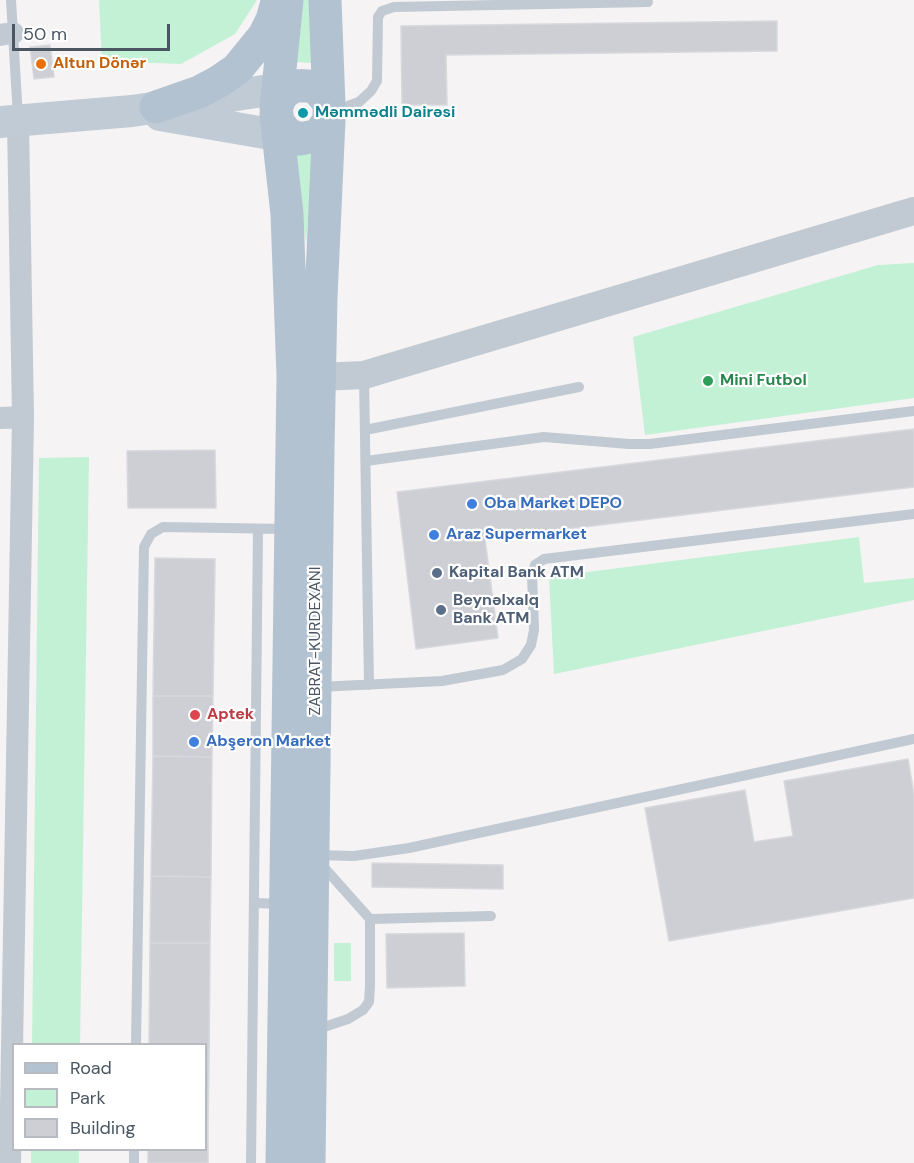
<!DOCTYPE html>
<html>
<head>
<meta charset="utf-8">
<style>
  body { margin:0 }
  #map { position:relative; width:914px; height:1163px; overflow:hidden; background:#f5f3f3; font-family:"DM Sans",sans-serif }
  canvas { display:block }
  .legend { position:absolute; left:12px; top:1043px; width:195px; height:108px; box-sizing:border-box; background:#fff; border:2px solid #b7bbc0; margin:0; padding:8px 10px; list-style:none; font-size:18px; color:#4a5661 }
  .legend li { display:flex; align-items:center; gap:12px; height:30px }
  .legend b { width:30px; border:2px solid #b7bbc0 }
  .scale { position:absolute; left:12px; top:24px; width:158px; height:27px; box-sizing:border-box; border:3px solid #4a5661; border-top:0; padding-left:8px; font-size:18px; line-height:21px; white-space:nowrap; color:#4a5661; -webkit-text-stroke:4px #fff; paint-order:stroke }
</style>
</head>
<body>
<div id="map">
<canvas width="914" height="1163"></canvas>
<ul class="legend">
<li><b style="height:8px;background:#b3c2d1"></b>Road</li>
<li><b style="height:16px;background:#c3f1d5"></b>Park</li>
<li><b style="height:16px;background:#cdcfd5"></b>Building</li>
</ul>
<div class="scale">50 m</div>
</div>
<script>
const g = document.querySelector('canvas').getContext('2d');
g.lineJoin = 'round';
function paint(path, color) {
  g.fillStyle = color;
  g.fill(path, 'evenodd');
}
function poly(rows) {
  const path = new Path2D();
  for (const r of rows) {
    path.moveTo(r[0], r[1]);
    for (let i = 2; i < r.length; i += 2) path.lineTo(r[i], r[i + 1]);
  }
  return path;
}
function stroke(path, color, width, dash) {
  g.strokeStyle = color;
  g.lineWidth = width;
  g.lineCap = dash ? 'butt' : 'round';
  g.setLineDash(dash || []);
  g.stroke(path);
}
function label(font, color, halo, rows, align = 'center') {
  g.font = font + ' "DM Sans",sans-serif';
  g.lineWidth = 4.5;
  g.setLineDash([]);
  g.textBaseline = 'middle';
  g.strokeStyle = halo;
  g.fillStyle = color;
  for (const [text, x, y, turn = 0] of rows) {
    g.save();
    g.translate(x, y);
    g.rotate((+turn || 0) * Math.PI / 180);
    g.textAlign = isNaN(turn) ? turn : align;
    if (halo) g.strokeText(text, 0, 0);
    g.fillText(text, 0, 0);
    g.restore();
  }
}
const green = poly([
  [99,0,257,0,235,34,181,64,102,61],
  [303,0,309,0,313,63,294,62],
  [295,154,313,154,306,245],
  [914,263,914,398,645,435,633,337,878,265],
  [89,457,80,1044,32,1044,39,458],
  [859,537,864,583,914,578,914,600,554,674,549,577],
  [334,943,351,943,351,981,334,981],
  [31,1150,79,1150,79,1163,31,1163]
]);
const building = poly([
  [777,21,777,51,446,55,447,105,402,105,401,26,777,21],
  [50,45,54,77,34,79,30,47,50,45],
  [914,429,914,487,485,539,498,638,416,649,397,492,914,429],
  [215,450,216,508,128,508,127,451,215,450],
  [155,558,215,559,213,696,153,696,155,558],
  [153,696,213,696,212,757,153,756,153,696],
  [153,756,212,757,211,877,151,876,153,756],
  [908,759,914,794,914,898,669,941,645,808,745,790,754,842,793,836,784,781,908,759],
  [372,863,503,865,503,889,372,887,372,863],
  [151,876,211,877,210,943,150,943,151,876],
  [464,933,465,986,387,988,386,934,464,933],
  [150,943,210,943,209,1064,206,1064,206,1044,149,1044,150,943],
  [206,1064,209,1064,208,1125,206,1125,206,1064],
  [206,1125,208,1125,208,1163,148,1163,148,1150,206,1150,206,1125]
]);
const service = poly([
  [11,0,18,117],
  [334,111,359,102,371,91,377,81,378,17,382,11,394,7,648,2],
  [364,375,369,685],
  [365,430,579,387],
  [366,461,544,437,629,444,650,444,914,411],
  [318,687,442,681,503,670,522,659,531,645,534,630,532,574,535,565,544,559,914,514],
  [316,855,354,856,409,848,914,739],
  [254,903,284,904],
  [370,919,491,916],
  [315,1030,348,1019,363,1010,369,1002,370,986,370,919,321,864],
  [136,1044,144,547,151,534,163,527,287,529],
  [134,1163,134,1150],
  [251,1163,258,529]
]);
const minor = poly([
  [0,35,13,33],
  [0,418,23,417],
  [10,1163,23,417,18,121]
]);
const tertiary = poly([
  [319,377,364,375,914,211]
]);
const secondary = poly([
  [160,115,300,139],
  [0,122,132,111,302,85]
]);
const primary = poly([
  [325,0,329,105],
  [156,107,199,92,218,82,237,69,264,36,272,20,277,2],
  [276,108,282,94,294,86,309,86,316,88,326,99,329,105,329,120,321,132,315,136,300,139,287,134,278,122,276,108,287,0],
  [276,115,287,214,293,376,282,1163],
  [309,1163,318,449,321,297,329,120]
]);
const markers = [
  [41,64,6,"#e8710a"],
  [303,113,6,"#0f9aa8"],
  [708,381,6,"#2e9e5b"],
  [472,504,6,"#3f7fe0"],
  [434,535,6,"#3f7fe0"],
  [437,573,6,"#5c6f8a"],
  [441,610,6,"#5c6f8a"],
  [195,715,6,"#e0444e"],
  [194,742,6,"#3f7fe0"]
];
const foodNames = [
  ["Altun Dönər",53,64]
];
const cultureNames = [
  ["Məmmədli Dairəsi",315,113]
];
const leisureNames = [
  ["Mini Futbol",720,381]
];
const shopNames = [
  ["Oba Market DEPO",484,504],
  ["Araz Supermarket",446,535],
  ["Abşeron Market",206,742]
];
const serviceNames = [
  ["Kapital Bank ATM",449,573],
  ["Beynəlxalq",453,601],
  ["Bank ATM",453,619]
];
const streetNames = [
  ["ZABRAT-KURDEXANI",316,641,-90]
];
const healthNames = [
  ["Aptek",207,715]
];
paint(green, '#c3f1d5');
paint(building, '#cdcfd5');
stroke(building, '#d7d9de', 1.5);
stroke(service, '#c1cad2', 10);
stroke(minor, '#c1cad2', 22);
stroke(tertiary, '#c1cad2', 28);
stroke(secondary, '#c1cbd6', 32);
stroke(primary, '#b3c2d1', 33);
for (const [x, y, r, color] of markers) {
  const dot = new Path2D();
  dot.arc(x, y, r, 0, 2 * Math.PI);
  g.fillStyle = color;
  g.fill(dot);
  stroke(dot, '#fff', 2);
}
label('bold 16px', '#c56008', '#fff', foodNames, 'left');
label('bold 16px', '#0d838f', '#fff', cultureNames, 'left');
label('bold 16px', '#27864d', '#fff', leisureNames, 'left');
label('bold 16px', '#366cbe', '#fff', shopNames, 'left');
label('bold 16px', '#4e5e75', '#fff', serviceNames, 'left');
label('16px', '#4a5661', '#fff', streetNames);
label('bold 16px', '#be3a42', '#fff', healthNames, 'left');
</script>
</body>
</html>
